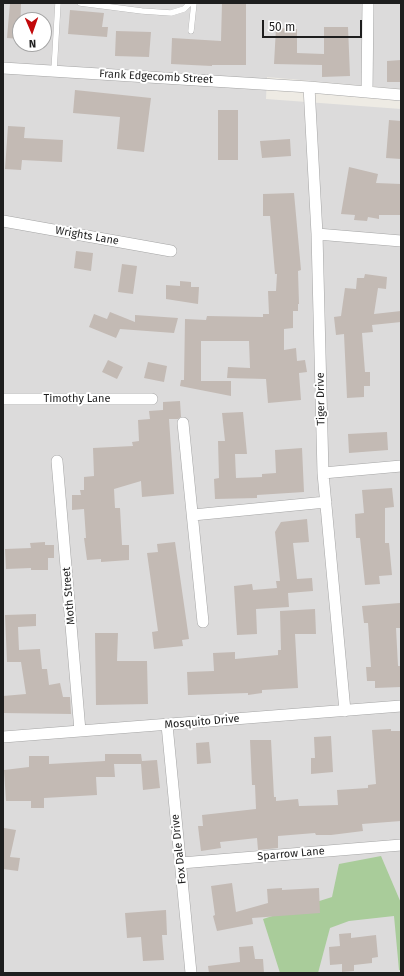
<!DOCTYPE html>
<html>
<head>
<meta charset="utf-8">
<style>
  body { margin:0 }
  #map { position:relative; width:404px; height:976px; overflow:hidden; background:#eeebe4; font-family:"Fira Sans",sans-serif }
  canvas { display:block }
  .frame { position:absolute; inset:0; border:4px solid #1e1e1e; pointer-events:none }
  .north { position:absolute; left:12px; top:12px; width:40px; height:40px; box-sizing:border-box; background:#fff; border:1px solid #a5a5a5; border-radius:50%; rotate:178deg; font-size:11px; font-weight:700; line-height:16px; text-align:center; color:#1e1e1e }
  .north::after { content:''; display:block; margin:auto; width:14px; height:18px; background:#c2090b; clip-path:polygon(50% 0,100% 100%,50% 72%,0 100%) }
  .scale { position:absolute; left:262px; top:20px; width:100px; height:18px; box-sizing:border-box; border:2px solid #1e1e1e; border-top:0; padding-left:5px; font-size:12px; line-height:14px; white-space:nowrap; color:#1e1e1e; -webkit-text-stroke:3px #fff; paint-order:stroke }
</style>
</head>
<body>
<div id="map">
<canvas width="404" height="976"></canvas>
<div class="frame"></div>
<div class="north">N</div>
<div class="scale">50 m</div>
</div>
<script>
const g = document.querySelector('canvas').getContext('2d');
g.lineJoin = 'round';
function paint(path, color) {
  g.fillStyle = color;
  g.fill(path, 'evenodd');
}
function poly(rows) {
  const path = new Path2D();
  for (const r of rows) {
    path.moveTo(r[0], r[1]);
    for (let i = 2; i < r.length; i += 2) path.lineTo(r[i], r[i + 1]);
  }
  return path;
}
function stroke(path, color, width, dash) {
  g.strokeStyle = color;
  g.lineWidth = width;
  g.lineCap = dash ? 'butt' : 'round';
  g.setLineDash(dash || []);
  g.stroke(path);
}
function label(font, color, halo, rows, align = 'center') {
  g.font = font + ' "Fira Sans",sans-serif';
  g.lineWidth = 4;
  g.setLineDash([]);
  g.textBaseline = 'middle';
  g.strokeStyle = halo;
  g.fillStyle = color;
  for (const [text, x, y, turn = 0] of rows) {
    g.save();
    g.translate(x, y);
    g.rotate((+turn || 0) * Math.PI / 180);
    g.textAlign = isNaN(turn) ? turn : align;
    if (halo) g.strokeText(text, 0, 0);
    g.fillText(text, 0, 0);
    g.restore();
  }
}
const residential = poly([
  [3,3,401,3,401,89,267,77,266,99,401,109,401,973,3,973],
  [20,20,44,20,44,44,20,44]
]);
const forest = poly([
  [381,856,401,903,401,971,399,970,394,916,349,921,330,928,318,973,280,973,263,919,332,897,339,864]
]);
const building = poly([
  [10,3,21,3,20,39,7,38],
  [222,3,246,3,246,65,212,65,212,66,171,64,172,38,221,41],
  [70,10,104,13,102,27,108,27,107,37,68,34],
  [324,27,348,27,350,76,322,77,322,65,274,64,276,28,297,29,297,53,324,54],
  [116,31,151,32,149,57,115,56],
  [401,60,401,82,387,82,387,61],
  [75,90,151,98,144,152,117,149,120,117,73,113],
  [218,110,238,110,238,160,218,160],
  [389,120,401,121,401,159,386,158],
  [8,126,25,127,24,138,63,140,62,162,22,160,21,170,5,169],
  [290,139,291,156,262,158,260,141],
  [349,167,378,174,376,183,401,184,401,215,379,215,379,219,368,217,367,221,354,220,355,215,341,214],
  [294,193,301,270,298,271,299,304,298,304,298,311,293,311,293,328,284,329,284,350,296,348,297,361,305,360,307,372,299,373,301,400,268,403,266,379,227,378,228,367,250,368,249,341,201,341,201,381,231,381,231,396,180,386,181,380,184,380,185,319,206,320,207,316,263,317,263,314,269,314,268,291,276,291,277,274,275,274,270,216,263,216,263,194],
  [76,251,93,253,91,271,74,268],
  [122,264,137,266,133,294,118,292],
  [365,274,387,277,386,289,378,288,374,314,401,311,401,322,372,325,373,332,362,333,365,372,370,372,370,386,364,386,364,397,347,398,344,334,336,335,334,317,341,316,345,288,356,289,357,278,364,278],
  [180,281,191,282,191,287,199,287,198,304,166,299,166,285,180,286],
  [110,312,135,322,135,315,178,318,174,333,120,329,116,338,89,327,94,314,107,319],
  [108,360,123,367,117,379,102,372],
  [148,362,167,366,164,382,144,378],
  [180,401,181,417,178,419,169,419,174,494,142,497,141,481,114,489,115,508,120,508,122,545,129,545,129,560,101,562,101,559,87,560,84,538,86,538,84,509,72,510,72,495,81,495,80,490,84,490,84,477,94,476,93,448,133,446,132,442,139,441,138,420,150,419,149,411,163,410,163,402],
  [243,412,247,454,235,454,236,478,262,477,262,474,276,473,275,450,302,448,304,492,257,495,257,498,215,499,214,479,219,478,218,441,225,441,222,413],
  [387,432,388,450,349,453,348,434],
  [392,488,394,507,385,508,385,543,389,543,392,575,379,576,380,584,365,585,360,538,356,538,355,514,364,513,362,490],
  [307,519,309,542,293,543,297,579,312,578,313,591,288,593,289,607,256,609,257,634,237,635,234,586,252,584,253,590,277,588,276,581,280,581,275,532,281,522],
  [45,542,45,545,54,545,54,558,48,558,48,570,31,570,31,568,6,569,5,549,31,548,30,543],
  [175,542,189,639,182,640,183,646,154,649,152,632,158,631,147,553,158,552,157,544],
  [400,603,401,628,396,628,398,666,401,666,401,687,375,688,375,681,367,681,366,667,371,667,368,623,364,623,362,606],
  [315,609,316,634,295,634,298,688,262,690,262,693,248,695,248,693,188,695,187,672,214,671,213,653,235,652,235,659,278,655,278,650,281,650,280,611],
  [36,614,36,626,18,627,19,650,40,649,42,669,47,669,49,685,60,683,63,697,70,697,71,714,3,713,3,696,26,694,21,662,7,662,5,615],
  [95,633,118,633,117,661,147,661,148,704,96,705],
  [391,729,391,731,401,731,401,821,362,824,363,831,331,835,316,835,315,833,278,836,278,848,258,850,257,838,220,842,221,848,201,851,198,826,203,826,202,815,256,809,255,785,252,785,250,740,271,740,274,797,276,797,276,801,298,799,299,806,338,805,337,790,368,788,368,785,376,784,372,730],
  [331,736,333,772,311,774,311,758,315,758,314,737],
  [209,742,211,763,197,764,196,743],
  [105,754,141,754,142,761,157,760,160,788,143,790,141,764,114,764,115,777,96,777,97,795,44,798,44,808,31,808,31,801,6,801,4,770,29,767,29,756,49,756,49,764,105,761],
  [4,828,16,830,10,857,20,858,18,871,3,869],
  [232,883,236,912,268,903,267,889,282,888,282,890,319,888,320,913,252,918,253,924,217,931,213,916,215,915,211,886],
  [166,910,167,935,162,935,164,960,143,961,141,937,127,938,125,913],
  [351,933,351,938,376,935,378,957,372,958,372,963,354,965,354,971,342,972,342,964,330,965,329,947,340,946,339,934],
  [253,946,255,959,263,959,264,973,209,973,208,966,240,962,239,947]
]);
const service = poly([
  [80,3,142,11,171,13,184,9,190,3],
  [191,31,194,3],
  [54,71,58,3]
]);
const minor = poly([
  [3,68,309,87,401,95],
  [309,87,317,234,323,473,345,711],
  [367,92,368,3],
  [3,221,171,251],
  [317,234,401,241],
  [3,399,152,399],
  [183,423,203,622],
  [57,461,80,731],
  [323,473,401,466],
  [193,515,326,502],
  [167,725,191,973],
  [3,737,401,706],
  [181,863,401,845]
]);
const streetNames = [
  ["Frank Edgecomb Street",156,77,3],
  ["Wrights Lane",87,236,10],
  ["Timothy Lane",77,399],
  ["Tiger Drive",321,399,-91],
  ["Moth Street",69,596,-95],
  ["Mosquito Drive",202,722,-5],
  ["Fox Dale Drive",179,849,-96],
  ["Sparrow Lane",291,854,-5]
];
paint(residential, '#dcdbdb');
paint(forest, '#a9cc9a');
paint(building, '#c3bab4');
stroke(service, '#a5a5a5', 6);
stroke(minor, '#a5a5a5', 12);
stroke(service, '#fff', 5.5);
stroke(minor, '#fff', 11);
label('11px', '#1e1e1e', '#fff', streetNames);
</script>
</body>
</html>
